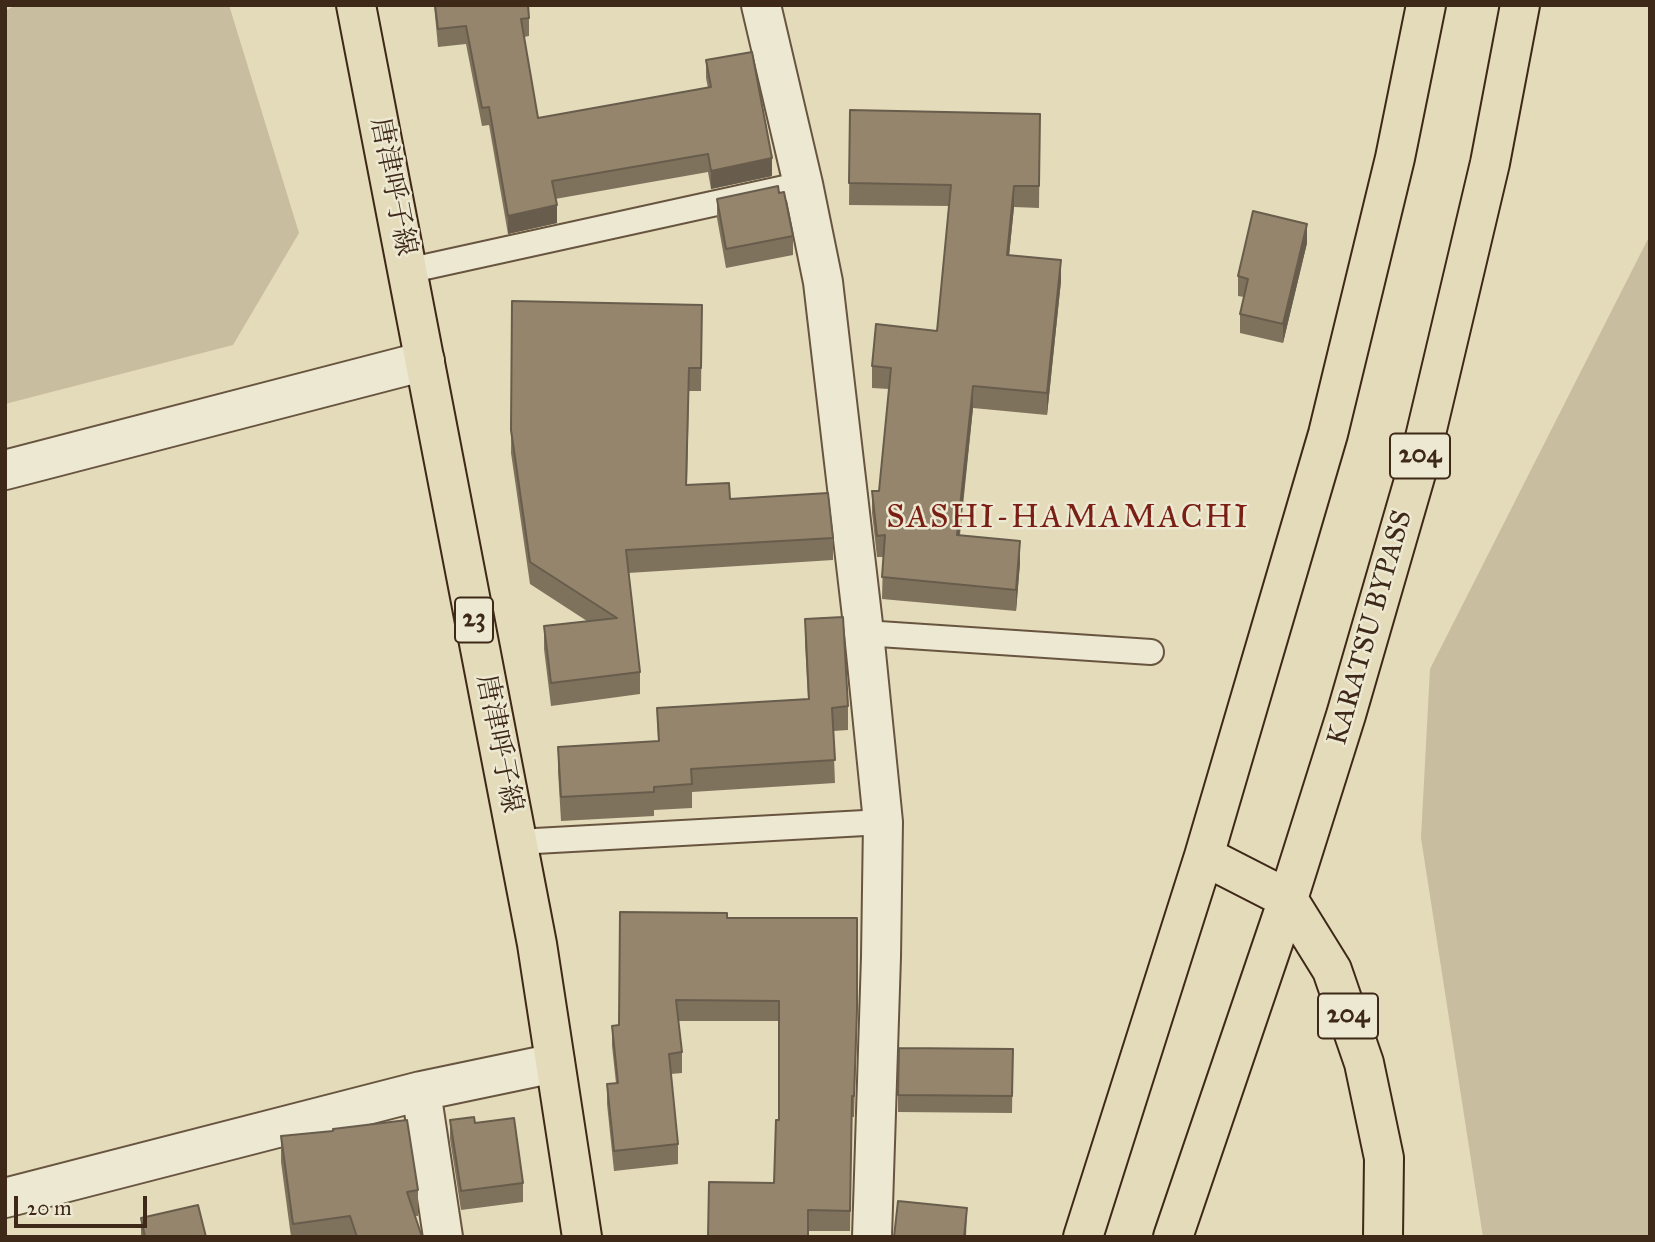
<!DOCTYPE html>
<html>
<head>
<meta charset="utf-8">
<style>
  body { margin:0 }
  #map { position:relative; width:1655px; height:1242px; overflow:hidden; background:#e4dbba; font-family:"IM FELL Great Primer",serif }
  canvas { display:block }
  .frame { position:absolute; inset:0; border:7px solid #3e2818; pointer-events:none }
  .scale { position:absolute; left:14px; top:1196px; width:133px; height:32px; box-sizing:border-box; border:4px solid #3e2818; border-top:0; padding-left:9px; font-size:21px; line-height:24px; white-space:nowrap; color:#3e2818; -webkit-text-stroke:5px #ede8d2; paint-order:stroke }
</style>
</head>
<body>
<div id="map">
<canvas width="1655" height="1242"></canvas>
<div class="frame"></div>
<div class="scale">20 m</div>
</div>
<script>
const g = document.querySelector('canvas').getContext('2d');
g.lineJoin = 'round';
function paint(path, color) {
  g.fillStyle = color;
  g.fill(path, 'evenodd');
}
function poly(rows) {
  const path = new Path2D();
  for (const r of rows) {
    path.moveTo(r[0], r[1]);
    for (let i = 2; i < r.length; i += 2) path.lineTo(r[i], r[i + 1]);
  }
  return path;
}
function stroke(path, color, width, dash) {
  g.strokeStyle = color;
  g.lineWidth = width;
  g.lineCap = dash ? 'butt' : 'round';
  g.setLineDash(dash || []);
  g.stroke(path);
}
function label(font, color, halo, rows, align = 'center') {
  g.font = font + ' "IM FELL Great Primer","Noto Serif JP",serif';
  g.lineWidth = 5;
  g.setLineDash([]);
  g.textBaseline = 'middle';
  g.strokeStyle = halo;
  g.fillStyle = color;
  for (const [text, x, y, turn = 0] of rows) {
    g.save();
    g.translate(x, y);
    g.rotate((+turn || 0) * Math.PI / 180);
    g.textAlign = isNaN(turn) ? turn : align;
    if (halo) g.strokeText(text, 0, 0);
    g.fillText(text, 0, 0);
    g.restore();
  }
}
const green = poly([
  [16,5,229,5,299,233,233,345,5,404,5,11],
  [1650,235,1650,1237,1483,1237,1421,838,1430,669]
]);
const service = poly([
  [407,271,803,184],
  [864,633,1151,652],
  [517,842,883,822]
]);
const minor = poly([
  [761,5,803,184,823,282,864,633,883,822,881,957,872,1237],
  [5,470,425,361],
  [5,1198,421,1091],
  [443,1237,421,1091,555,1063]
]);
const primary = poly([
  [356,5,537,944,582,1237]
]);
const trunk = poly([
  [1204,856,1288,899,1332,970,1364,1063,1384,1158,1383,1237],
  [1083,1237,1204,856,1328,434,1395,158,1426,5],
  [1173,1237,1288,899,1346,715,1419,463,1490,163,1520,5]
]);
const wall = poly([
  [434,5,528,5,529,18,529,36,524,37,538,118,708,88,706,78,706,60,772,176,711,189,708,172,555,199,557,223,508,234,489,125,482,126,466,44,438,47],
  [850,110,1040,114,1039,208,1014,207,1009,255,1061,281,1047,415,973,408,960,535,1020,563,1016,611,882,599,883,557,877,557,872,513,872,491,879,491,889,389,872,388,872,366,937,331,949,206,849,205],
  [779,193,793,236,793,255,726,268,717,218,717,199],
  [1307,243,1283,343,1240,333,1240,314,1244,297,1238,296,1238,276],
  [512,301,702,305,701,391,689,391,687,485,833,538,833,560,628,573,640,672,640,694,551,706,544,649,544,626,587,621,530,584,511,453],
  [805,619,848,706,848,730,833,731,835,783,692,792,692,808,654,810,654,816,561,821,558,771,558,747,658,741,657,708,808,699,805,642],
  [727,918,857,918,857,1031,854,1117,852,1117,850,1231,808,1231,774,1183,779,1120,779,1021,678,1021,682,1052,682,1073,671,1074,678,1144,678,1164,614,1171,607,1104,607,1084,616,1083,612,1046,612,1026,619,1025],
  [1013,1049,1012,1113,898,1112,898,1095],
  [450,1120,475,1123,523,1183,523,1202,461,1210,450,1139],
  [281,1136,418,1190,418,1216,415,1216,422,1237,291,1237,281,1162],
  [141,1218,206,1237,141,1237]
]);
const shadedWall = poly([
  [772,158,772,176,711,189,711,171],
  [1014,186,1014,207,1007,276,1007,255],
  [557,205,557,223,508,234,508,216],
  [1307,224,1307,243,1283,343,1283,324],
  [1061,260,1061,281,1047,415,1047,393],
  [973,386,973,408,957,556,957,535],
  [1020,541,1020,563,1016,611,1016,590],
  [967,1208,966,1237,964,1237]
]);
const building = poly([
  [435,5,528,5,529,18,521,19,538,118,711,87,706,60,752,52,772,158,711,171,708,154,552,181,557,205,508,216,489,107,482,108,466,26,438,29,435,5],
  [850,110,1040,114,1039,186,1014,186,1007,255,1061,260,1047,393,973,386,957,535,1020,541,1016,590,882,577,885,535,877,536,872,491,879,491,891,368,872,366,876,324,937,331,951,185,849,183,850,110],
  [778,186,779,193,784,192,793,236,726,249,717,199,778,186],
  [1253,211,1307,224,1283,324,1240,314,1248,279,1238,276,1253,211],
  [512,301,702,305,701,368,689,368,686,485,729,483,730,499,828,493,833,538,626,550,640,672,551,683,544,626,617,618,530,562,511,430,512,301],
  [843,617,848,706,832,708,835,760,691,769,692,784,654,787,654,792,561,797,558,747,659,741,657,708,809,699,805,619,843,617],
  [620,912,727,913,727,918,857,918,857,1010,854,1096,852,1096,850,1211,808,1210,808,1237,708,1237,709,1182,774,1183,776,1120,779,1120,779,1001,676,1000,682,1052,669,1054,678,1144,614,1151,607,1084,618,1083,612,1026,619,1025,620,912],
  [899,1048,1013,1049,1012,1096,898,1095,899,1048],
  [474,1117,475,1123,514,1118,523,1183,461,1191,450,1120,474,1117],
  [407,1120,418,1190,407,1192,422,1237,357,1237,350,1216,293,1224,281,1136,333,1131,333,1129,407,1120],
  [898,1201,967,1208,964,1237,894,1237,898,1201],
  [198,1205,206,1237,145,1237,141,1218,198,1205]
]);
const shields = [
  [1420,456,60],
  [474,620,38],
  [1348,1016,60]
];
const shieldNames = [
  ["204",1420,456],
  ["23",474,620],
  ["204",1348,1016]
];
const streetNames = [
  ["唐津呼子線",392,187,79],
  ["KARATSU BYPASS",1371,628,-74],
  ["唐津呼子線",498,744,79]
];
const quarterNames = [
  ["SASHI-HAMAMACHI",1068,519]
];
paint(green, '#c8bd9e');
stroke(service, '#685540', 28);
stroke(minor, '#685540', 42);
stroke(primary, '#3e2818', 42);
stroke(trunk, '#3e2818', 42);
stroke(service, '#ede8d2', 24);
stroke(minor, '#ede8d2', 38);
stroke(primary, '#e4dbba', 38);
stroke(trunk, '#e4dbba', 38);
paint(wall, '#7f725d');
paint(shadedWall, '#685d4c');
paint(building, '#94856c');
stroke(building, '#685d4c', 2);
for (const [x, y, w] of shields) {
  const box = new Path2D();
  box.roundRect(x - w / 2, y - 22.5, w, 45, 5);
  g.fillStyle = '#ede8d2';
  g.fill(box);
  stroke(box, '#3e2818', 2);
}
label('bold 26px', '#3e2818', null, shieldNames);
label('28px', '#3e2818', '#ede8d2', streetNames);
g.letterSpacing = '2px';
label('32px', '#7a1f14', '#ede8d2', quarterNames);
g.letterSpacing = '0px';
</script>
</body>
</html>
